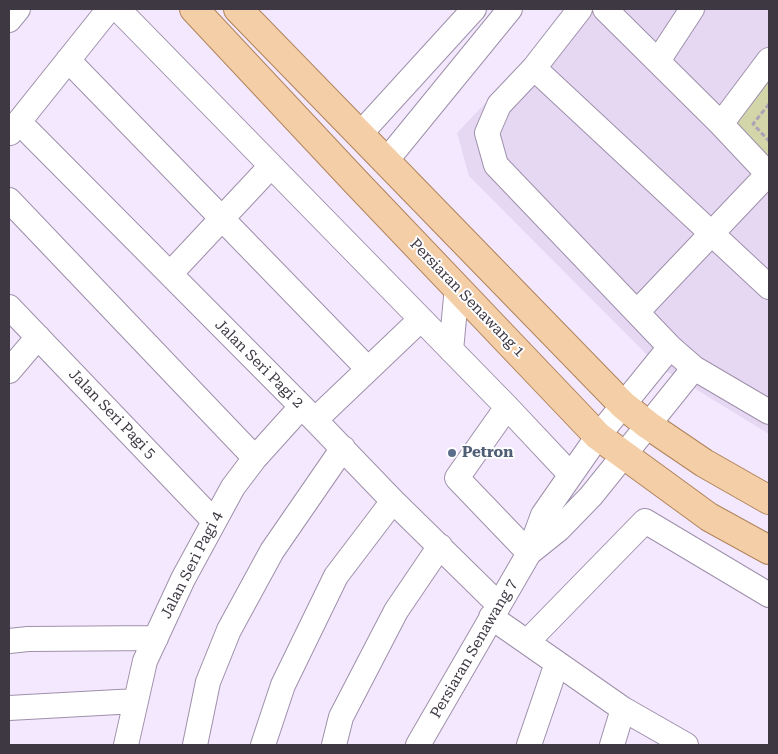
<!DOCTYPE html>
<html>
<head>
<meta charset="utf-8">
<style>
  body { margin:0 }
  #map { position:relative; width:778px; height:754px; overflow:hidden; background:#f4e8ff; font-family:"Roboto Serif",serif }
  canvas { display:block }
  .frame { position:absolute; inset:0; border:10px solid #3e3843; pointer-events:none }
</style>
</head>
<body>
<div id="map">
<canvas width="778" height="754"></canvas>
<div class="frame"></div>
</div>
<script>
const g = document.querySelector('canvas').getContext('2d');
g.lineJoin = 'round';
function paint(path, color) {
  g.fillStyle = color;
  g.fill(path, 'evenodd');
}
function poly(rows) {
  const path = new Path2D();
  for (const r of rows) {
    path.moveTo(r[0], r[1]);
    for (let i = 2; i < r.length; i += 2) path.lineTo(r[i], r[i + 1]);
  }
  return path;
}
function stroke(path, color, width, dash) {
  g.strokeStyle = color;
  g.lineWidth = width;
  g.lineCap = dash ? 'butt' : 'round';
  g.setLineDash(dash || []);
  g.stroke(path);
}
function label(font, color, halo, rows, align = 'center') {
  g.font = font + ' "Roboto Serif",serif';
  g.lineWidth = 4;
  g.setLineDash([]);
  g.textBaseline = 'middle';
  g.strokeStyle = halo;
  g.fillStyle = color;
  for (const [text, x, y, turn = 0] of rows) {
    g.save();
    g.translate(x, y);
    g.rotate((+turn || 0) * Math.PI / 180);
    g.textAlign = isNaN(turn) ? turn : align;
    if (halo) g.strokeText(text, 0, 0);
    g.fillText(text, 0, 0);
    g.restore();
  }
}
const built = poly([
  [565,9,769,9,769,434,658,366,469,176,457,133,524,62]
]);
const green = poly([
  [769,78,769,159,735,123]
]);
const path = poly([
  [769,104,753,124,769,141]
]);
const minor = poly([
  [118,9,507,407,570,474],
  [580,9,534,68,499,105,487,133,496,165,670,347,694,368,769,412],
  [605,9,721,124,769,175],
  [9,20,18,9],
  [68,60,368,369],
  [658,61,692,9],
  [534,68,769,287],
  [19,122,315,420,393,501,499,605],
  [721,124,769,60],
  [10,133,109,9],
  [360,134,474,9],
  [386,161,510,9],
  [9,200,255,458],
  [170,274,271,166],
  [9,307,214,521],
  [637,312,768,174],
  [451,350,457,287],
  [9,371,38,337],
  [507,407,457,478,529,553],
  [315,420,421,319],
  [529,553,559,529,591,496,694,368],
  [491,617,623,709,686,745],
  [9,641,28,639,156,638],
  [527,642,645,521,769,595],
  [9,708,136,701],
  [126,745,145,661,183,579,233,487,255,458,301,407],
  [195,745,208,682,229,630,272,551,343,448],
  [263,745,283,685,336,576,393,501],
  [334,745,341,717,396,611,440,546],
  [418,745,529,553,543,515,598,436,670,347],
  [529,745,557,663],
  [612,745,623,709]
]);
const major = poly([
  [194,9,355,181,598,436,709,517,769,550],
  [238,9,623,405,648,425,704,463,769,500]
]);
const markers = [
  [452,453,5,"#5c6f8a"]
];
const streetNames = [
  ["Persiaran Senawang 1",467,298,46],
  ["Jalan Seri Pagi 2",259,364,45],
  ["Jalan Seri Pagi 5",112,414,46],
  ["Jalan Seri Pagi 4",192,565,-63],
  ["Persiaran Senawang 7",474,649,-60]
];
const serviceNames = [
  ["Petron",462,453]
];
paint(built, '#e6d7f3');
paint(green, '#d3d6a9');
stroke(minor, '#9e90aa', 26);
stroke(major, '#af845c', 30);
stroke(path, '#ada3b5', 3, [5, 2.5]);
stroke(minor, '#fff', 24);
stroke(major, '#f4cea6', 28);
for (const [x, y, r, color] of markers) {
  const dot = new Path2D();
  dot.arc(x, y, r, 0, 2 * Math.PI);
  g.fillStyle = color;
  g.fill(dot);
  stroke(dot, '#fff', 2);
}
label('15px', '#3e3843', '#fff', streetNames);
label('bold 15px', '#4e5e75', '#fff', serviceNames, 'left');
</script>
</body>
</html>
